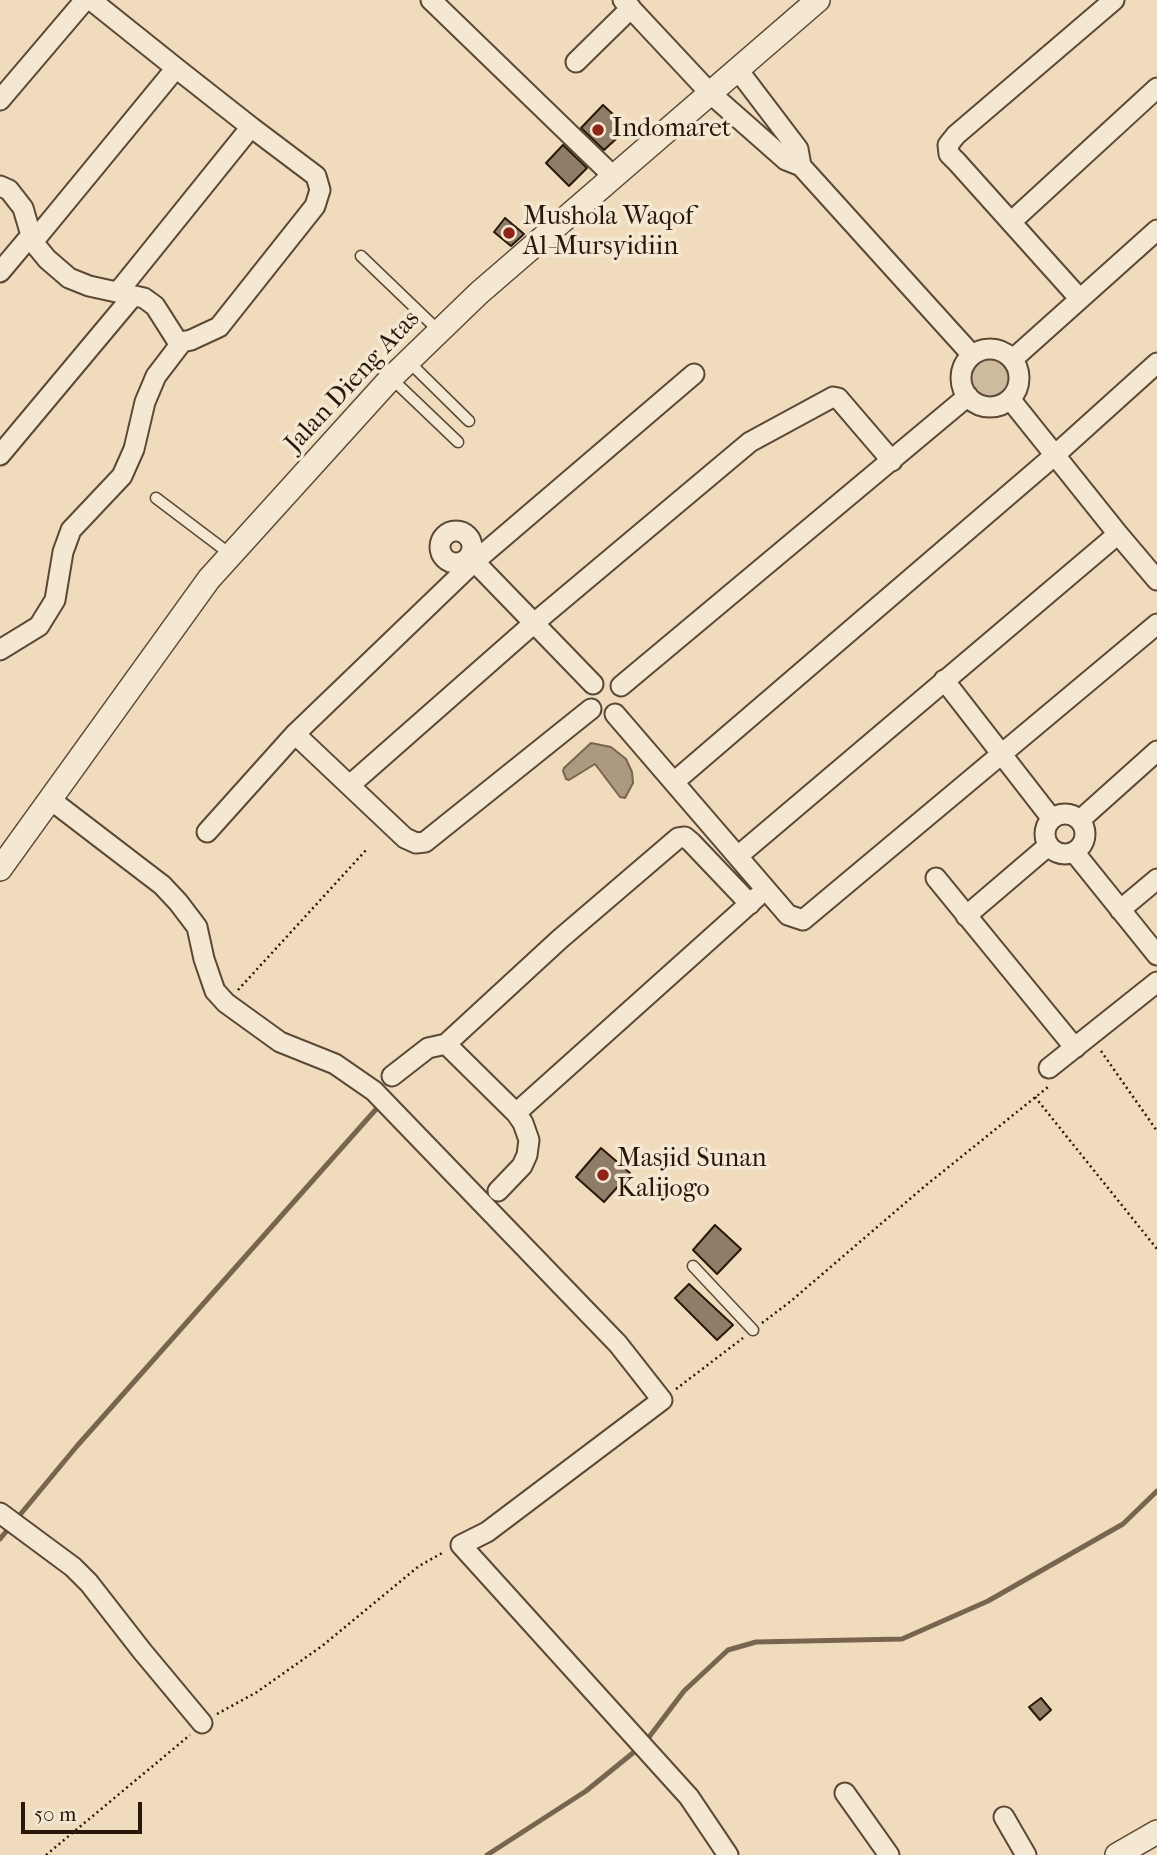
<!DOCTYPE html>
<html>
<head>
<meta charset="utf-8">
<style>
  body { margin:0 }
  #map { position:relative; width:1157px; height:1855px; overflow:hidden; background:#f0dcbc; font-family:"IM FELL French Canon",serif }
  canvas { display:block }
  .scale { position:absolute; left:21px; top:1802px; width:121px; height:32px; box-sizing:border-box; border:4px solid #29170a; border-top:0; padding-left:9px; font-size:21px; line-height:24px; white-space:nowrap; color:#29170a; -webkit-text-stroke:5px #f5e8d3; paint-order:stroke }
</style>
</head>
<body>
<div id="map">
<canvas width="1157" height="1855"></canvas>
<div class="scale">50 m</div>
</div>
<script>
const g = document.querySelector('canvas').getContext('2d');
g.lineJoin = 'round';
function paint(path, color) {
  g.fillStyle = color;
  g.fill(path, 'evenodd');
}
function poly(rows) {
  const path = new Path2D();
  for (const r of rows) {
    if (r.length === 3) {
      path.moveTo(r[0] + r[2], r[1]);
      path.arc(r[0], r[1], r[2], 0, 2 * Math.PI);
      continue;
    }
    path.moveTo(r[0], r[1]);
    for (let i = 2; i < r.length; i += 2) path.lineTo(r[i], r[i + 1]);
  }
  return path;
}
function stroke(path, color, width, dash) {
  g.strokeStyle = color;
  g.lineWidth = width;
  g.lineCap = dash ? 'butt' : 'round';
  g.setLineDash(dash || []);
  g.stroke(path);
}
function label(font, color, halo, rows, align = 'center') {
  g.font = font + ' "IM FELL French Canon",serif';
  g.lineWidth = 7;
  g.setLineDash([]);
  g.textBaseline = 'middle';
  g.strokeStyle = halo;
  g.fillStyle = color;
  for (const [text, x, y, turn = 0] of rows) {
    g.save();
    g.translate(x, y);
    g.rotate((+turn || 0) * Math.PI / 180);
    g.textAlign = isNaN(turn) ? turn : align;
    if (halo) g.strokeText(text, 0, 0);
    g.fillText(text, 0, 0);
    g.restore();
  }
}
const green = poly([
  [990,378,20]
]);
const water = poly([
  [591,743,611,747,626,759,632,772,633,783,625,798,620,797,595,764,569,780,566,779,563,771,564,768,591,743]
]);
const stream = poly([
  [0,1539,77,1446,378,1107],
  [646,1741,684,1691,728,1650,756,1642,902,1639,988,1601,1123,1524,1157,1491],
  [487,1855,586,1791,639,1748]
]);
const building = poly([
  [603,105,628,128,604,150,581,128,603,105],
  [563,145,587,168,569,186,546,163,563,145],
  [505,218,524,234,511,246,494,232,505,218],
  [601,1148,630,1173,604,1202,576,1177,601,1148],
  [715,1225,741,1249,717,1274,693,1250,715,1225],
  [689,1284,733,1325,717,1340,675,1298,689,1284],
  [1041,1698,1051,1710,1040,1720,1029,1707,1041,1698]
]);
const path = poly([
  [238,990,367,849],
  [1101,1051,1157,1131],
  [1035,1097,1157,1249],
  [762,1323,791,1301,925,1186,1048,1087],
  [676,1389,743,1338],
  [217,1714,257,1692,322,1646,419,1566,444,1552],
  [46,1855,190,1735]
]);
const service = poly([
  [361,256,439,331],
  [408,361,469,421],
  [391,378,458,442],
  [156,498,230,554],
  [693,1266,753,1330]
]);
const minor = poly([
  [431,0,613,176],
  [623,0,710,93,786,160,801,166,972,355],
  [576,62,631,8],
  [738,70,798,149,801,166],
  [0,100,85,0],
  [0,186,9,190,23,208,33,242,47,259,69,278,89,286,144,298,155,306,176,339,182,342],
  [1011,222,1157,88],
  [33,242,176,68,91,0],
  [0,272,32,234],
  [118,292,251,127,176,68],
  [1079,298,957,162,949,154,948,145,956,135,1114,0],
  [990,378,29],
  [1013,359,1157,230],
  [0,455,133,296],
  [456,547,16],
  [1118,534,1157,580],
  [469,556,593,684],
  [0,650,39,626,55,600,63,552,71,530,122,476,134,449,145,402,156,376,182,342,191,340,219,327,315,206,320,190,316,176,251,127],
  [944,680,1052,819],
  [621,686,968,396],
  [615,714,788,915,803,920,1157,624],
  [295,734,405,838,416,843,425,842,591,709],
  [674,782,1055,455,1157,363],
  [350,785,533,624,750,442,833,397,838,398,892,461],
  [51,800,162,885,178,902,197,927,204,959,215,991,226,1003,280,1042,335,1064,374,1091,618,1344,662,1400,487,1532,461,1545,689,1797,728,1855],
  [1065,834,20],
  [1080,820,1157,751],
  [207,832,295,734,474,562,694,374],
  [1074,852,1157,955],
  [738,856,1118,534,1010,399],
  [936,878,1075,1048],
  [1120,910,1157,879],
  [966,916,1048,846],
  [446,1044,516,1113,523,1123,529,1140,527,1155,522,1166,498,1191],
  [1049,1068,1157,982],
  [392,1076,428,1048,446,1044,560,939,678,838,685,837,691,842,750,904],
  [516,1113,757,897],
  [0,1513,73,1567,89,1583,142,1651,202,1723],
  [845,1793,889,1855],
  [1004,1817,1026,1855]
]);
const tertiary = poly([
  [0,869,209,579,391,378,479,293,818,0],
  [1117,1855,1157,1832]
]);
const markers = [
  [598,130,7,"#8f2418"],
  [509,233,7,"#8f2418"],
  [603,1175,7,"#8f2418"]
];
const poiNames = [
  ["Indomaret",612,130],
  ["Mushola Waqof",523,218],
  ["Al-Mursyidiin",523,248],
  ["Masjid Sunan",617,1160],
  ["Kalijogo",617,1190]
];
const streetNames = [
  ["Jalan Dieng Atas",353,382,-47]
];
paint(green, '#cebb9e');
paint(water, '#ac997f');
stroke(water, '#786550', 2);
stroke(stream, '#786550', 5);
paint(building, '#907d67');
stroke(building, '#29170a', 2);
stroke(service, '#5b4836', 13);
stroke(minor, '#5b4836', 23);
stroke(tertiary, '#5b4836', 26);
stroke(path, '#29170a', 2.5, [2, 3.5]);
stroke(service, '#f5e8d3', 10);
stroke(minor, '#f5e8d3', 19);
stroke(tertiary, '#f5e8d3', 23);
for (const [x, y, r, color] of markers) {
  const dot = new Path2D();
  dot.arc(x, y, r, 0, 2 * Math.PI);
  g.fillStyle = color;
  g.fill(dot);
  stroke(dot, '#f5e8d3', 2.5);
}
label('26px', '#29170a', '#f5e8d3', poiNames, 'left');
label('26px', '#29170a', '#f5e8d3', streetNames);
</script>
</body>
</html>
